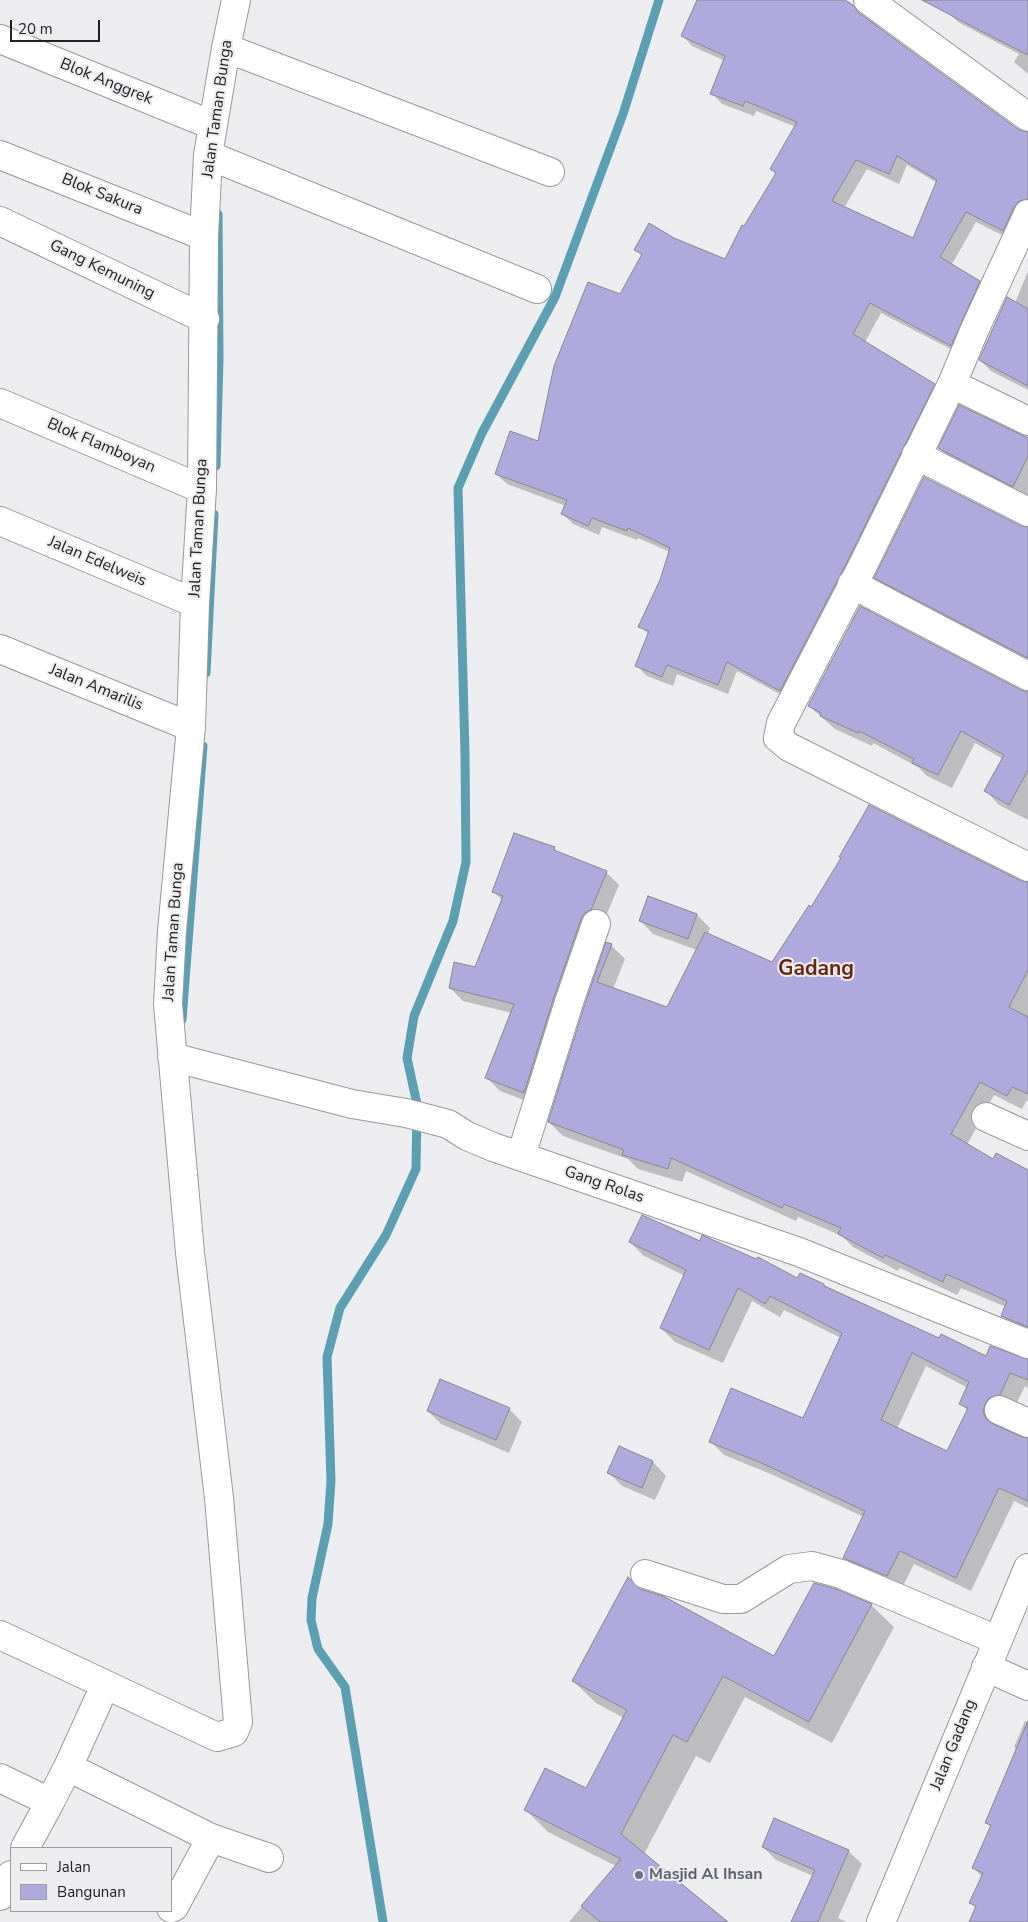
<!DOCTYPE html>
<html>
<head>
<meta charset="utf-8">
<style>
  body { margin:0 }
  #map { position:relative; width:1028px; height:1922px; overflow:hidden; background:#ededef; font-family:"Nunito Sans",sans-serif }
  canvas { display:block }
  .legend { position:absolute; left:10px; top:1847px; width:162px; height:65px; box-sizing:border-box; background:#ededef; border:1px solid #9b9c9d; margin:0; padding:6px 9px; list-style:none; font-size:15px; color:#212222 }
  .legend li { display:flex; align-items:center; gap:10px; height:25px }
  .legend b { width:25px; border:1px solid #9b9c9d }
  .scale { position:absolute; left:10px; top:20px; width:90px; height:22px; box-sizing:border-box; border:2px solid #212222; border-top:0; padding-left:6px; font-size:15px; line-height:18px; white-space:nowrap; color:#212222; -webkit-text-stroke:4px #ededef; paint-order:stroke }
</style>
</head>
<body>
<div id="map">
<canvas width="1028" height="1922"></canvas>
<ul class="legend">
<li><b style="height:6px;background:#fff"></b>Jalan</li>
<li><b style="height:14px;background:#b0a9dd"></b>Bangunan</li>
</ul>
<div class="scale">20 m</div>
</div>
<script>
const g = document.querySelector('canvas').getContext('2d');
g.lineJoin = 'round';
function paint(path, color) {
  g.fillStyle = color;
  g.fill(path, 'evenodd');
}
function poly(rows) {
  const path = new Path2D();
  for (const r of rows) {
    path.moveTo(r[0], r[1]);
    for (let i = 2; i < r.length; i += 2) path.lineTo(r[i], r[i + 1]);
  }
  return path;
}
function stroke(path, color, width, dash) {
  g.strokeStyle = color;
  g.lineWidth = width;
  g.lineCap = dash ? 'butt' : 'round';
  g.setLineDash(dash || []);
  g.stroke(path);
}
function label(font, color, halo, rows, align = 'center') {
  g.font = font + ' "Nunito Sans",sans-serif';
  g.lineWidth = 4;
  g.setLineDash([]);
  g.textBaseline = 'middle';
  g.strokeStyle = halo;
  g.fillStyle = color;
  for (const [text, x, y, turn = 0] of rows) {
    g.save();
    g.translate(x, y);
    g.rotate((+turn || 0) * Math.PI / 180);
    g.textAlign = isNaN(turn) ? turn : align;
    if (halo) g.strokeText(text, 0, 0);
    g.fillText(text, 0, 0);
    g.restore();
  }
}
const shadow = poly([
  [698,0,843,0,1018,131,1028,133,1028,213,1014,241,976,222,951,266,979,282,990,292,962,355,881,313,865,342,934,385,944,395,791,700,737,671,728,694,677,674,673,686,647,676,637,666,649,635,640,626,661,580,670,552,638,538,637,540,602,527,599,535,573,524,563,514,566,506,507,484,496,474,539,443,643,257,636,250,673,239,726,261,777,174,772,169,796,127,756,111,754,116,722,104,712,93,725,61,692,46,682,35],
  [907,165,937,183,914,240,844,208,867,169,899,184],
  [955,0,1028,0,1028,74,1014,62,1019,54,958,22,948,12],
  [1028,271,1028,390,991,371,980,360,1015,303],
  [1028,440,1028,500,953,462,939,448],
  [1020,527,1028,529,1028,664,889,591,876,578],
  [1020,691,1028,693,1028,820,999,805,986,791,1003,759,975,743,952,788,927,776,918,767,873,743,872,746,835,729,809,706],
  [554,848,558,853,606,872,619,885,603,923,537,1105,500,1091,487,1078,512,1013,463,1001,450,988,475,969,503,901,494,892],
  [1021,882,1028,884,1028,1101,1027,1100,1022,1109,994,1095,967,1145,993,1160,1027,1171,1028,1169,1028,1335,1017,1330,1003,1316,1006,1307,961,1288,957,1295,900,1268,898,1271,853,1247,842,1236,798,1217,796,1221,686,1171,682,1182,638,1169,628,1159,563,1136,549,1122,585,1007,611,945,625,959,613,989,668,1009,697,950,653,934,640,920,697,915,710,928,708,934,772,963,811,909],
  [630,1242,700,1243,797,1280,824,1285,940,1340,987,1358,1028,1360,1028,1388,1025,1386,1014,1409,998,1418,997,1426,998,1428,1028,1440,1028,1508,1014,1501,971,1591,914,1564,901,1590,859,1572,845,1558,864,1517,773,1475,724,1455,710,1441,804,1419,841,1338,784,1310,780,1317,752,1301,723,1363,675,1342,661,1328,685,1276,644,1256],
  [926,1366,968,1388,961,1404,968,1411,948,1453,897,1429],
  [509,1409,522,1422,509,1453,441,1424,428,1411],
  [620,1448,653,1462,666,1476,655,1500,622,1486,609,1473],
  [639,1590,775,1657,871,1605,894,1627,832,1743,745,1697,710,1763,696,1756,644,1854,726,1922,569,1922,616,1866,548,1832,525,1809,586,1790,624,1718,596,1703,573,1681],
  [1025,1721,1028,1723,1028,1922,970,1922,976,1908,971,1903,982,1877,974,1868,991,1827,986,1822,1017,1750,1014,1747],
  [763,1847,848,1851,862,1864,838,1918,847,1922,792,1922,813,1876,776,1860]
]);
const stream = poly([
  [216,466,219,359,218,214],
  [206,673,214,514],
  [182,1020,203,746],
  [383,1922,345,1687,318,1649,311,1620,312,1598,328,1524,331,1481,327,1357,340,1308,386,1235,416,1169,417,1104,407,1058,414,1016,453,921,466,862,465,754,458,488,482,433,555,297,623,114,659,0]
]);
const building = poly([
  [697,0,845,0,853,5,859,13,1019,130,1028,132,1028,199,1019,201,1014,207,1003,231,966,212,940,257,980,281,951,346,870,303,853,334,935,384,847,562,780,691,727,662,718,685,667,665,662,677,635,666,649,631,638,627,660,580,670,548,628,528,627,531,592,518,588,526,561,514,567,500,495,474,510,431,538,441,554,366,588,282,620,294,642,254,634,250,649,223,674,238,725,259,742,225,744,226,776,173,770,169,797,122,745,101,743,106,710,94,725,56,681,36,697,0],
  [897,156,937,180,913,238,832,201,856,160,889,174,897,156],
  [922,0,1028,0,1028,55,979,30,922,0],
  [1007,297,1028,309,1028,386,979,360,1007,297],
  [959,405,1028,438,1028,456,1013,487,938,448,959,405],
  [924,477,1021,526,1028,527,1028,658,874,578,924,477],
  [860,606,1021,690,1028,692,1028,770,1009,805,984,791,1004,755,961,731,938,775,912,763,914,759,859,731,858,733,820,716,821,713,808,706,860,606],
  [869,805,1021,881,1028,882,1028,970,1009,1007,1028,1017,1028,1094,1012,1087,1007,1096,980,1082,951,1134,993,1159,996,1153,1028,1170,1028,1327,1001,1316,1007,1301,946,1274,943,1282,885,1255,883,1258,838,1234,841,1228,784,1204,782,1208,671,1158,668,1169,622,1155,624,1150,548,1122,584,1007,606,942,612,944,597,982,667,1007,705,932,772,962,809,905,811,907,841,858,839,857,869,805],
  [514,833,555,847,554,850,607,871,591,910,585,913,581,919,554,997,524,1093,485,1078,514,1004,449,988,454,962,475,967,503,896,492,892,514,833],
  [648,896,697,914,688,939,639,921,648,896],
  [642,1215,700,1241,702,1235,756,1259,758,1257,797,1278,800,1273,824,1284,824,1286,939,1338,941,1334,986,1356,990,1346,1028,1359,1028,1380,1010,1373,1000,1395,989,1398,985,1404,983,1411,986,1419,993,1424,1022,1437,1028,1438,1028,1501,999,1488,956,1578,900,1551,887,1576,843,1558,865,1511,757,1461,709,1442,731,1388,803,1418,842,1333,770,1296,765,1304,738,1288,709,1350,660,1328,686,1270,629,1242,642,1215],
  [912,1353,969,1382,959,1404,968,1408,947,1451,881,1420,912,1353],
  [440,1379,510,1408,496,1440,427,1411,440,1379],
  [619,1446,653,1461,642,1488,607,1473,619,1446],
  [628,1577,640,1589,663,1596,774,1656,814,1583,836,1589,872,1604,809,1722,723,1676,687,1742,673,1735,621,1834,728,1922,600,1922,581,1906,621,1859,524,1810,545,1768,586,1788,627,1710,572,1681,628,1577],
  [1028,1721,1028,1922,969,1922,976,1906,969,1903,983,1873,972,1868,991,1825,985,1823,1028,1721],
  [774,1818,849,1850,818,1922,791,1922,815,1870,762,1847,774,1818]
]);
const minor = poly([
  [868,0,1028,117],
  [0,39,212,125],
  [226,48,550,172],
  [0,155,204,236],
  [208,155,537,289],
  [1028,214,974,331,952,384,861,569,781,723,778,738,789,747,1028,867],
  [0,221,205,319],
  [952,384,1028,421],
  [0,403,202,489],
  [916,455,1028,512],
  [0,521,195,603],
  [852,584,1028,676],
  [0,649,191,727],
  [172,1057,352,1104,406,1113,448,1124,467,1136,493,1147,799,1252,1028,1344],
  [986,1117,1028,1136],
  [521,1156,569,1002,596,924],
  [999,1410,1028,1423],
  [645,1574,723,1599,741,1599,789,1569,812,1566,841,1574,997,1640],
  [0,1635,217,1737,234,1732,238,1722,219,1498,190,1253,168,1004,172,931,191,727,195,603,202,489,204,236,208,155,226,48,236,0],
  [986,1667,1028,1686],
  [68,1767,98,1701],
  [0,1778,50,1802,68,1767,211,1838,269,1858],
  [25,1848,50,1802],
  [0,1896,11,1875],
  [171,1908,174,1907,211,1838]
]);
const trunk = poly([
  [881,1922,1028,1568]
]);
const markers = [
  [639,1875,5,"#6b7280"]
];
const streetNames = [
  ["Blok Anggrek",106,82,22],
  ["Jalan Taman Bunga",218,109,-82],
  ["Blok Sakura",102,195,22],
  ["Gang Kemuning",102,270,26],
  ["Blok Flamboyan",101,446,23],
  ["Jalan Taman Bunga",199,528,-87],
  ["Jalan Edelweis",97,562,23],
  ["Jalan Amarilis",96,688,22],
  ["Jalan Taman Bunga",174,932,-86],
  ["Gang Rolas",604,1185,19],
  ["Jalan Gadang",954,1745,-68]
];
const worshipNames = [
  ["Masjid Al Ihsan",649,1875]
];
const districtNames = [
  ["Gadang",816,970]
];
paint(shadow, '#0003');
stroke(stream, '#5a9fb2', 9);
paint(building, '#b0a9dd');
stroke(building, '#878788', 1);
stroke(minor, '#99999a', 30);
stroke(trunk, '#99999a', 30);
stroke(minor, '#fff', 28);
stroke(trunk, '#fff', 28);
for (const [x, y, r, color] of markers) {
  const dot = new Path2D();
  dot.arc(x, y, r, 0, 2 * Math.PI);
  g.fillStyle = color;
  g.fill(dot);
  stroke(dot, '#ededef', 2);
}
label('16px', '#212222', '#ededef', streetNames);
label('bold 16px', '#5b616d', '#ededef', worshipNames, 'left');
label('bold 21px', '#69280e', '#ededef', districtNames);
</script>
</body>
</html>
